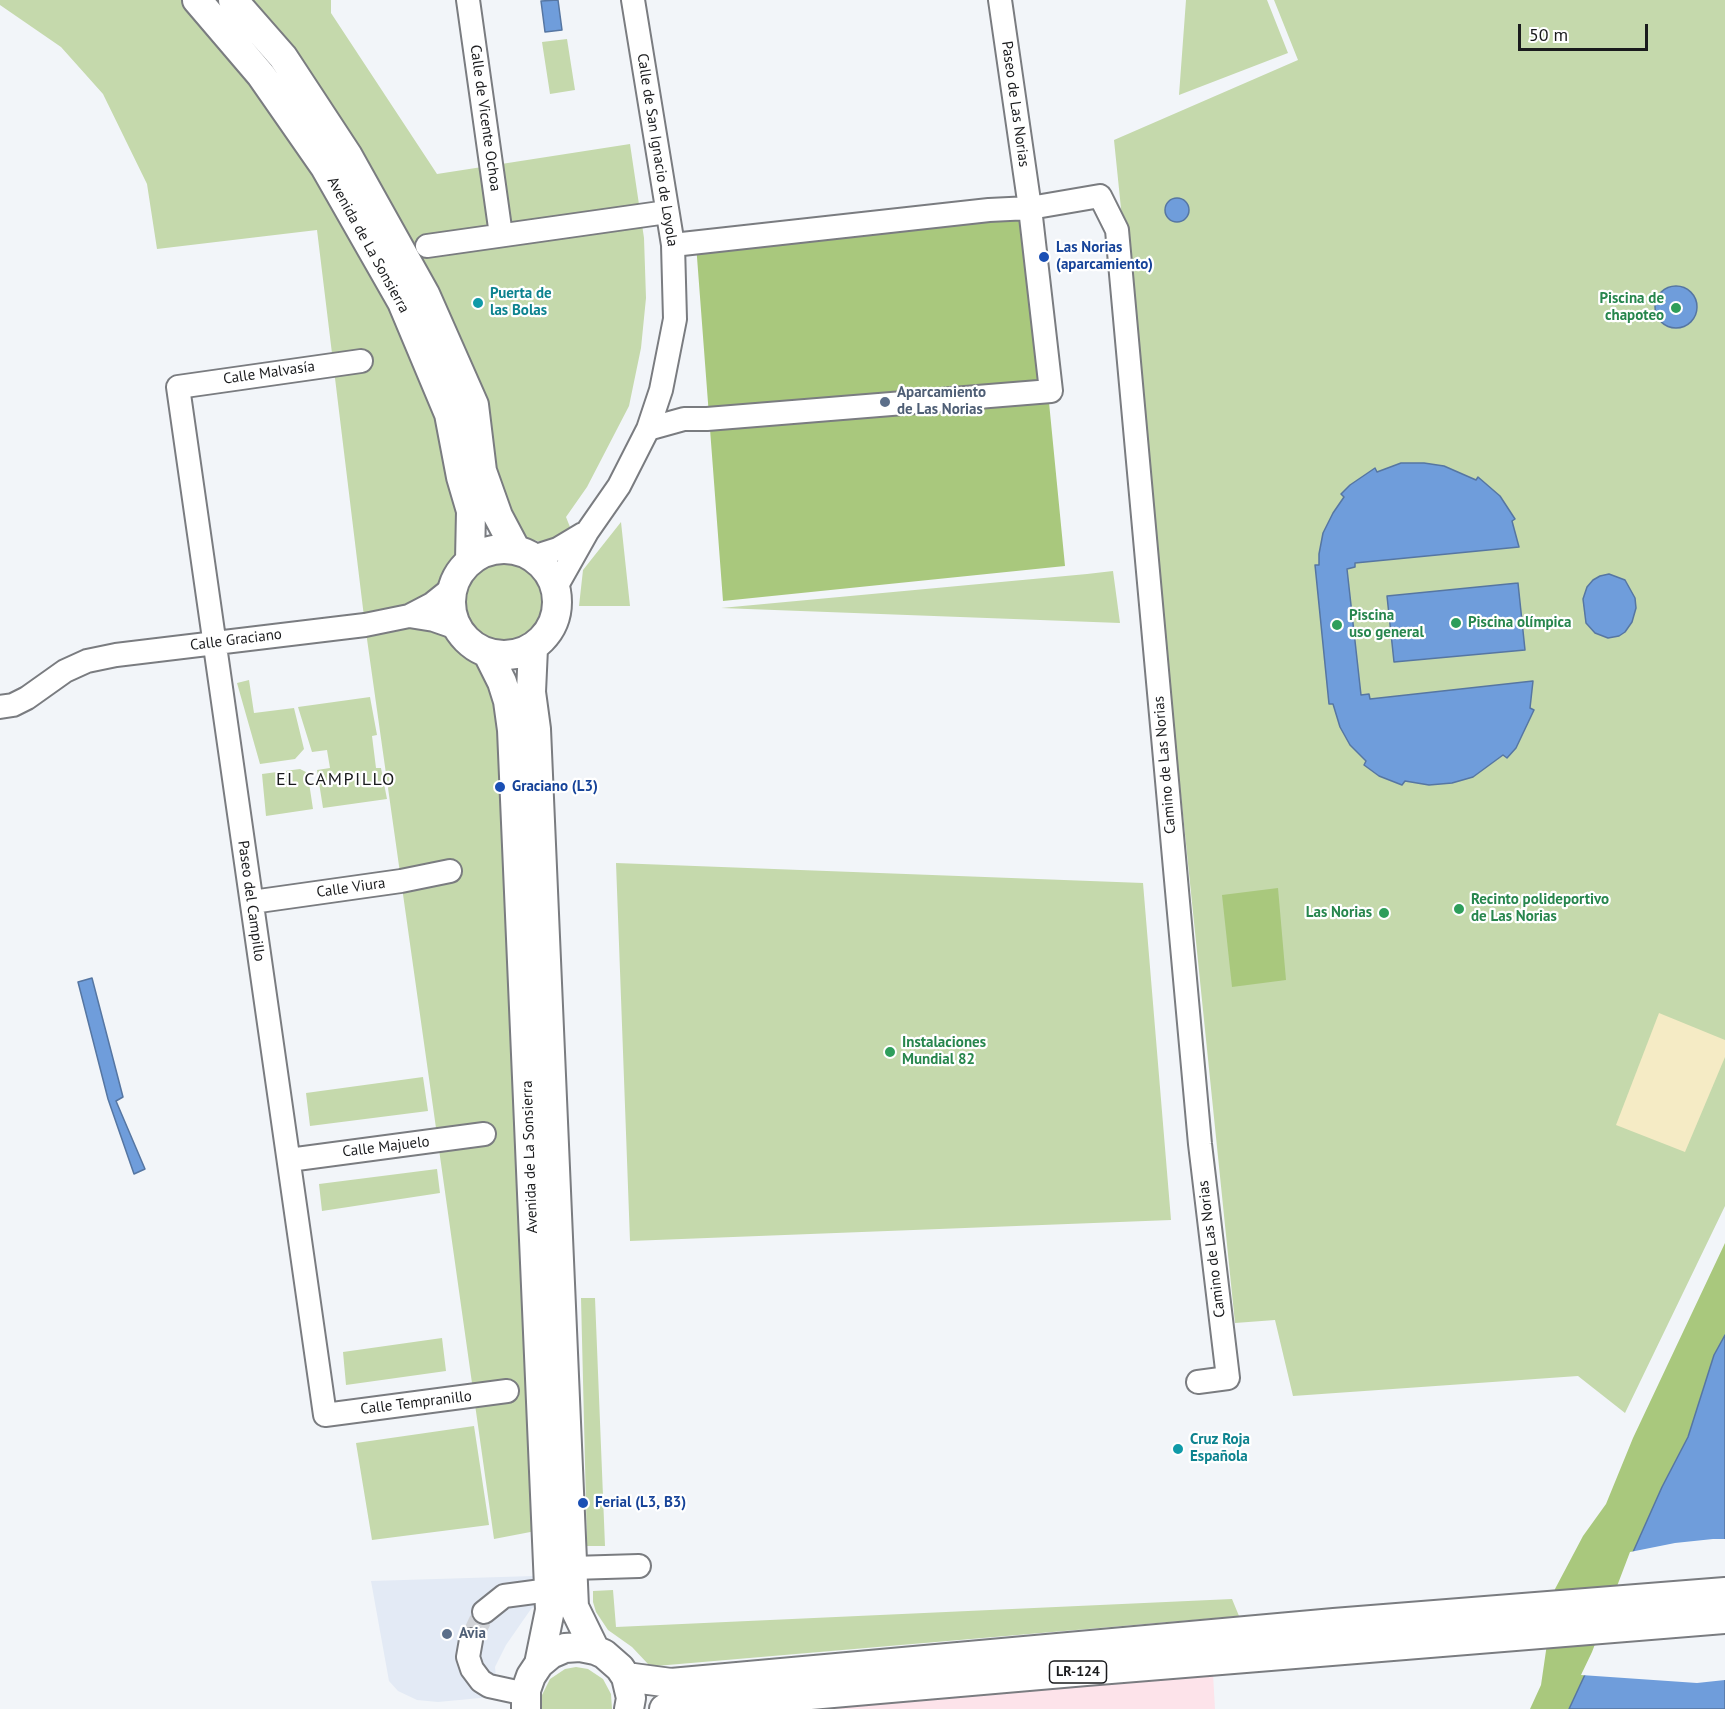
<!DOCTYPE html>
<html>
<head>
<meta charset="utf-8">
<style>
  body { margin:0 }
  #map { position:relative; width:1725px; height:1709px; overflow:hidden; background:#f2f5f9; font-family:"PT Sans",sans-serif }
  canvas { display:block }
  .scale { position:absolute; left:1518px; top:24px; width:130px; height:27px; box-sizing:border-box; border:3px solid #1a1b1d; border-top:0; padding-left:8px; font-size:18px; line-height:21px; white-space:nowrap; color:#1a1b1d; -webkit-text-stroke:4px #fff; paint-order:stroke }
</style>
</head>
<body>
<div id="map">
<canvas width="1725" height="1709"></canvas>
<div class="scale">50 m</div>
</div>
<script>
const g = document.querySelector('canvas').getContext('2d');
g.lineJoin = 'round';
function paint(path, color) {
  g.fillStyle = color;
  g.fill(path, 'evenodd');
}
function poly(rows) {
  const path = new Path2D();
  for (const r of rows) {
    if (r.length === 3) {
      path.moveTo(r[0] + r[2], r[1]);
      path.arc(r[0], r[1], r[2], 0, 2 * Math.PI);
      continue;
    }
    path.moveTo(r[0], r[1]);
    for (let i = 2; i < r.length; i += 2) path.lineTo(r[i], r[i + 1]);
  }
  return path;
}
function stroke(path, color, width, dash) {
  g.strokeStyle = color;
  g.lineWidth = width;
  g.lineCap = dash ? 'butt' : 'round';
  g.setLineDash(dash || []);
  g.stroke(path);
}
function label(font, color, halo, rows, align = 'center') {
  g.font = font + ' "PT Sans",sans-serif';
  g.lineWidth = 4.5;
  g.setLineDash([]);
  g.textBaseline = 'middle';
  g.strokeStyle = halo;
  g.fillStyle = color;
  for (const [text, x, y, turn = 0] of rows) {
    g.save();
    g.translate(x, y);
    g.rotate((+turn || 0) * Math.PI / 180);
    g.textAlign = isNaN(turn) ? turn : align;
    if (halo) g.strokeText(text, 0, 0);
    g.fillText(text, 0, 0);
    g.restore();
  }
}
const built = poly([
  [534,1576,539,1602,531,1609,506,1645,495,1667,496,1677,491,1697,438,1702,417,1700,398,1691,389,1681,371,1581]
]);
const industrial = poly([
  [1213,1674,1215,1709,779,1709]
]);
const green = poly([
  [0,0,197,0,261,75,449,414,470,560,452,588,432,604,470,644,479,650,502,682,546,1529,494,1539,365,625,317,230,157,249,147,184,103,94,61,47,0,5],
  [233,0,331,0,331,13,437,174,630,144,644,238,646,298,641,348,629,406,587,487,566,517,572,532,556,540,542,542,525,538],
  [1186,0,1267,0,1288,53,1179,95],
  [1274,0,1725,0,1725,1206,1625,1413,1578,1376,1293,1396,1275,1320,1235,1323,1114,140,1298,60],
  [567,39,575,90,550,94,542,42],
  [621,522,630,606,579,606,583,570],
  [505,601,40],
  [1113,571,1120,623,721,608,1087,574],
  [249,680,254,713,294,708,304,749,295,759,260,764,237,683],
  [370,697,377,735,372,736,376,768,381,768,387,799,323,808,317,770,330,768,327,750,312,752,298,707],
  [300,769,306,772,308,776,313,809,266,816,262,774],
  [616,863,1143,883,1171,1220,630,1241],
  [423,1077,428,1111,310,1126,306,1093],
  [437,1169,440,1193,322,1211,319,1184],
  [581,1298,595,1298,605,1546,587,1546],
  [442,1338,446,1371,346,1385,343,1352],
  [474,1426,489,1525,372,1540,356,1443],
  [613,1590,616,1627,1232,1599,1239,1616,656,1666,648,1664,632,1647,608,1630,596,1612,593,1602,593,1591],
  [576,1667,588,1669,603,1679,611,1694,612,1709,541,1709,542,1695,550,1679,565,1669]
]);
const forest = poly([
  [1030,208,1065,566,723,601,696,244],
  [1278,888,1286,980,1232,987,1222,895],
  [1725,1243,1725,1335,1714,1355,1688,1437,1662,1487,1625,1570,1595,1653,1569,1709,1530,1709,1541,1685,1555,1589,1583,1536,1606,1504,1633,1438]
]);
const sand = poly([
  [1659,1013,1725,1040,1725,1057,1685,1152,1616,1125]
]);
const water = poly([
  [558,0,562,30,545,32,541,1,558,0],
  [1177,210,12],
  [1676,307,21],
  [1401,463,1424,463,1444,466,1476,480,1478,477,1500,496,1515,519,1512,521,1519,547,1355,563,1355,567,1347,569,1361,695,1369,694,1370,699,1533,681,1530,708,1534,710,1516,748,1507,758,1503,755,1473,777,1452,783,1429,785,1405,781,1402,785,1379,776,1364,765,1366,761,1350,745,1340,727,1333,704,1329,704,1315,565,1319,565,1319,554,1323,533,1333,513,1344,497,1341,494,1350,485,1375,468,1377,472,1401,463],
  [1609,574,1625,580,1635,598,1636,608,1632,622,1625,632,1619,636,1608,638,1595,633,1586,623,1583,599,1587,587,1593,580,1600,576,1609,574],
  [1518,583,1525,650,1394,662,1387,596,1518,583],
  [92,978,123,1097,116,1101,145,1169,134,1174,108,1099,78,982,92,978],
  [1725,1335,1725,1709,1569,1709,1595,1653,1625,1570,1662,1487,1688,1437,1714,1355,1725,1335]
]);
const pier = poly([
  [1713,1539,1725,1539,1725,1680,1697,1683,1581,1675,1592,1652,1630,1552,1675,1543]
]);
const minorTunnel = poly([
  [471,1640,484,1612]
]);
const minor = poly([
  [468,0,501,235],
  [673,245,989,210,1030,208,1100,196,1117,230,1200,1144,1228,1378,1198,1382],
  [427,246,667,212],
  [361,361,178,387,325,1415,507,1391],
  [648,429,684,419,707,419,1051,391,1030,208,1000,0],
  [533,557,558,549,583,534],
  [556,587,587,532,619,486,648,429,661,390,675,319,673,245,633,0],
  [409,616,434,620,457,628],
  [0,707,13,705,27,698,65,671,87,661,116,655,365,625,409,616,432,604,452,588],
  [252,902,401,881,450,871],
  [289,1160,484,1134],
  [572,1568,639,1566],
  [484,1612,504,1596,549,1590],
  [471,1640,468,1657,472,1669,481,1681,489,1686,526,1694]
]);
const major = poly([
  [197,0,261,75,325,167,402,302,449,414,461,477,471,511,470,560],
  [233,0,283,57,348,156,425,294,474,405,482,471,498,516,516,550],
  [504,602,53],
  [533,648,531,692,536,729,574,1607,595,1650],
  [488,654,502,682,508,701,512,730,550,1610,539,1664],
  [626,1677,671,1683,1334,1623,1725,1592],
  [526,1709,526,1690,531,1676,539,1664,551,1654,565,1648,580,1647,595,1650,604,1654,620,1668,626,1677,631,1698,629,1709],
  [664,1709,673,1707,1086,1671,1725,1619]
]);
const markers = [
  [1044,257,6,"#1a4fb4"],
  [478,303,6,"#0f9aa8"],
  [1676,308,6,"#2e9e5b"],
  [885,402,6,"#5c6f8a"],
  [1456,623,6,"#2e9e5b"],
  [1337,625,6,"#2e9e5b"],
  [500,787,6,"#1a4fb4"],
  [1459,909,6,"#2e9e5b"],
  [1384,913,6,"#2e9e5b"],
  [890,1052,6,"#2e9e5b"],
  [1178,1449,6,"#0f9aa8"],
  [583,1503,6,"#1a4fb4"],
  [447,1634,6,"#5c6f8a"]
];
const shields = [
  [1078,1672,57]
];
const shieldNames = [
  ["LR-124",1078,1672]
];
const streetNames = [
  ["Paseo de Las Norias",1015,104,82],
  ["Calle de Vicente Ochoa",485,118,82],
  ["Calle de San Ignacio de Loyola",657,150,81],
  ["Avenida de La Sonsierra",368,245,61],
  ["Calle Malvasía",269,373,-8],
  ["Calle Graciano",236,640,-7],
  ["Camino de Las Norias",1165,765,-95],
  ["Calle Viura",351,888,-8],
  ["Paseo del Campillo",251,901,82],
  ["Calle Majuelo",386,1147,-7],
  ["Avenida de La Sonsierra",530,1157,-92],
  ["Camino de Las Norias",1212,1249,-97],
  ["Calle Tempranillo",416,1403,-7]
];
const transitNames = [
  ["Las Norias",1056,248],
  ["(aparcamiento)",1056,265],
  ["Graciano (L3)",512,787],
  ["Ferial (L3, B3)",595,1503]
];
const cultureNames = [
  ["Puerta de",490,294],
  ["las Bolas",490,311],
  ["Cruz Roja",1190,1440],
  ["Española",1190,1457]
];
const leisureNames = [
  ["Piscina de",1664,299,"right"],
  ["chapoteo",1664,316,"right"],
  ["Piscina",1349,616],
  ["uso general",1349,633],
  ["Piscina olímpica",1468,623],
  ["Recinto polideportivo",1471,900],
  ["de Las Norias",1471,917],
  ["Las Norias",1372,913,"right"],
  ["Instalaciones",902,1043],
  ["Mundial 82",902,1060]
];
const serviceNames = [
  ["Aparcamiento",897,393],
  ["de Las Norias",897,410],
  ["Avia",459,1634]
];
const quarterNames = [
  ["EL CAMPILLO",336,780]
];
paint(built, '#e3eaf5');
paint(industrial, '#fde3ea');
paint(green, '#c5d9ac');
paint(forest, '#a9c87d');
paint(sand, '#f5ebc5');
paint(water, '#6f9ddb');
stroke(water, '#5676a2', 1.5);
paint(pier, '#f2f5f9');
stroke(minorTunnel, '#d2d4d8', 22, [22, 11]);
stroke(minor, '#7a7c80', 26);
stroke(major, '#7a7c80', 32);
stroke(minor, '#fff', 22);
stroke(major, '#fff', 28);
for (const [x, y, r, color] of markers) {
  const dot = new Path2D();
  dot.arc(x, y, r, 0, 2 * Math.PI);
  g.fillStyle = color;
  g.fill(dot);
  stroke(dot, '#fff', 2);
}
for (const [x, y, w] of shields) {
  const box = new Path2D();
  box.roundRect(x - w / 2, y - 11, w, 22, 4.5);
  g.fillStyle = '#fff';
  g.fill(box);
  stroke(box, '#1a1b1d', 1.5);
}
label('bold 14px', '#1a1b1d', null, shieldNames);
label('15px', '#1a1b1d', '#fff', streetNames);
label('bold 15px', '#164399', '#fff', transitNames, 'left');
label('bold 15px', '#0d838f', '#fff', cultureNames, 'left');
label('bold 15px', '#27864d', '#fff', leisureNames, 'left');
label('bold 15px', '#4e5e75', '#fff', serviceNames, 'left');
g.letterSpacing = '1.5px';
label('18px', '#1a1b1d', '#fff', quarterNames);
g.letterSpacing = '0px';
</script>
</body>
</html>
